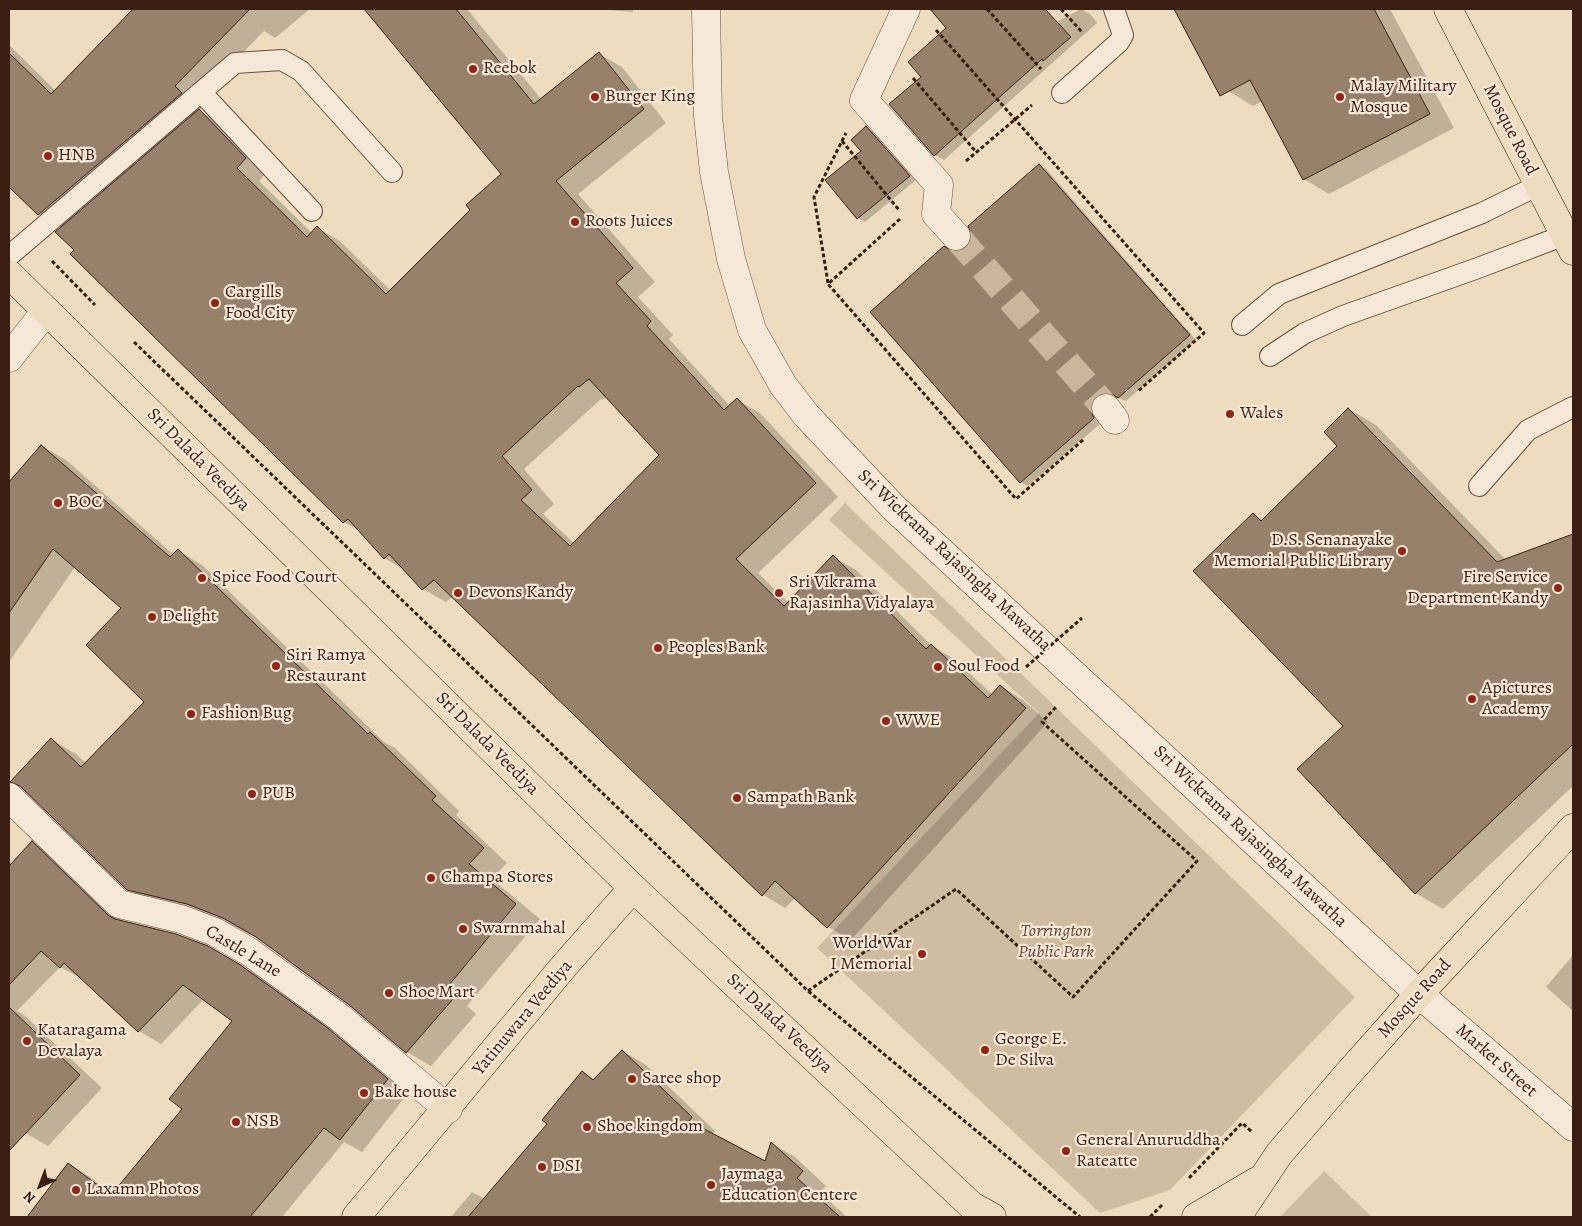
<!DOCTYPE html>
<html>
<head>
<meta charset="utf-8">
<style>
  body { margin:0 }
  #map { position:relative; width:1582px; height:1226px; overflow:hidden; background:#efdcc0; font-family:Alegreya,serif }
  canvas { display:block }
  .frame { position:absolute; inset:0; border:10px solid #391e11; pointer-events:none }
  .north { position:absolute; left:15px; top:1161px; width:50px; height:50px; -webkit-text-stroke:4px #f5e8d6; paint-order:stroke; rotate:223deg; font-size:14px; font-weight:700; line-height:20px; text-align:center; color:#391e11 }
  .north::after { content:''; display:block; margin:auto; width:18px; height:22px; background:#391e11; clip-path:polygon(50% 0,100% 100%,50% 72%,0 100%) }
</style>
</head>
<body>
<div id="map">
<canvas width="1582" height="1226"></canvas>
<div class="frame"></div>
<div class="north">N</div>
</div>
<script>
const g = document.querySelector('canvas').getContext('2d');
g.lineJoin = 'round';
function paint(path, color) {
  g.fillStyle = color;
  g.fill(path, 'evenodd');
}
function poly(rows) {
  const path = new Path2D();
  for (const r of rows) {
    path.moveTo(r[0], r[1]);
    for (let i = 2; i < r.length; i += 2) path.lineTo(r[i], r[i + 1]);
  }
  return path;
}
function stroke(path, color, width, dash) {
  g.strokeStyle = color;
  g.lineWidth = width;
  g.lineCap = dash ? 'butt' : 'round';
  g.setLineDash(dash || []);
  g.stroke(path);
}
function label(font, color, halo, rows, align = 'center') {
  g.font = font + ' Alegreya,serif';
  g.lineWidth = 4.5;
  g.setLineDash([]);
  g.textBaseline = 'middle';
  g.strokeStyle = halo;
  g.fillStyle = color;
  for (const [text, x, y, turn = 0] of rows) {
    g.save();
    g.translate(x, y);
    g.rotate((+turn || 0) * Math.PI / 180);
    g.textAlign = isNaN(turn) ? turn : align;
    if (halo) g.strokeText(text, 0, 0);
    g.fillText(text, 0, 0);
    g.restore();
  }
}
const green = poly([
  [845,503,1355,997,1170,1190,1100,1213,817,948,1039,713,829,520],
  [1324,1171,1372,1217,1280,1217]
]);
const shadow = poly([
  [128,9,310,9,275,38,264,31,197,100,204,106,199,111,222,124,268,171,259,181,312,233,317,228,340,241,391,291,472,210,503,174,366,9,467,9,542,100,599,54,622,67,666,123,578,194,655,282,638,297,673,335,669,339,730,406,737,400,760,413,838,497,758,573,789,603,833,557,856,570,932,646,954,659,993,695,1001,686,1023,700,1048,722,851,940,828,927,795,898,785,908,762,894,453,596,446,602,423,589,405,570,384,558,361,532,344,522,72,254,76,250,62,228,39,214,9,185,9,45,56,91,131,13],
  [607,396,661,455,575,544,543,514,554,504,524,469,601,399,603,400],
  [593,9,633,9,633,12],
  [932,9,1012,9,969,47,962,43],
  [1081,9,1090,14,1097,23,944,160,935,155,924,92],
  [1174,9,1390,9,1454,128,1329,194,1304,179,1263,101,1253,106,1228,91],
  [866,128,874,132,916,180,865,222,858,218,862,151],
  [1039,165,1046,169,1196,340,1126,401,1113,396,1104,400,1101,423,1028,486,1021,482,952,252,959,253,967,249],
  [1349,409,1376,425,1506,560,1573,535,1573,786,1443,909,1415,893,1253,514,1263,520,1339,446],
  [42,446,66,460,174,555,178,551,202,565,384,742,395,748,459,811,456,815,507,863,492,879,540,919,467,1006,476,1014,431,1066,407,1052,349,1003,257,937,212,918,153,903,128,889,25,789,12,782,52,740,76,754,86,763,146,702,123,608,75,567,9,662,9,484],
  [32,843,54,855,123,922,208,947,262,978,351,1043,409,1092,362,1152,344,1142,282,1217,28,1217,69,1164,90,1177,113,1195,184,1109,233,1021,204,999,161,1044,139,1031,83,979,60,967,17,1011,25,1016,102,1088,48,1146,25,1133,9,1118,9,868],
  [1573,955,1573,1011,1546,987],
  [623,1051,646,1065,715,1131,712,1135,766,1163,772,1144,795,1157,826,1186,820,1193,847,1217,451,1217,472,1192,485,1199,549,1124,582,1072,595,1080]
]);
const building = poly([
  [133,9,250,9,175,86,182,93,38,215,9,187,9,53,51,94,133,9],
  [364,9,456,9,534,104,599,52,644,109,556,181,633,268,616,283,651,321,647,326,724,410,737,398,816,483,736,559,784,606,833,555,926,649,931,644,988,698,1000,685,1026,708,827,928,775,881,762,896,434,580,422,590,389,554,384,559,348,519,343,523,70,254,74,250,55,232,199,109,246,158,237,168,307,237,317,226,386,294,470,210,466,205,501,174,364,9],
  [589,379,659,455,570,546,521,500,532,490,502,456,578,386,579,387,589,379],
  [930,9,1045,9,1071,37,1043,61,1042,59,934,156,889,104,921,77,908,62,946,28,930,9],
  [1174,9,1374,9,1430,114,1303,180,1250,80,1220,96,1174,9],
  [866,126,910,176,857,219,825,180,861,151,851,140,866,126],
  [1039,164,1190,335,1118,398,1112,394,1105,392,1096,396,1092,401,1090,409,1094,418,1020,483,870,312,944,246,952,251,959,251,966,248,971,240,971,233,968,226,1039,164],
  [1348,408,1497,562,1573,534,1573,744,1415,894,1297,769,1343,726,1193,571,1253,513,1261,521,1337,446,1324,432,1348,408],
  [41,445,170,557,178,549,368,734,370,732,436,796,432,800,484,848,469,864,516,904,444,991,453,999,406,1053,348,1004,256,937,223,918,187,904,127,890,20,786,10,782,51,738,81,767,144,702,86,645,121,608,53,549,9,613,9,482,41,445],
  [32,841,109,916,115,919,176,934,208,946,239,964,329,1029,388,1079,340,1140,324,1128,250,1217,27,1217,68,1163,111,1195,182,1109,169,1099,232,1021,183,985,138,1032,64,963,60,968,41,951,9,985,9,866,32,841],
  [9,1007,80,1075,9,1151,9,1007],
  [622,1050,692,1117,689,1121,765,1161,771,1142,803,1171,797,1178,840,1217,468,1217,547,1124,542,1120,582,1071,593,1080,622,1050]
]);
const pedestrianTunnel = poly([
  [956,236,1106,408]
]);
const path = poly([
  [987,9,1041,69],
  [1061,9,1082,32],
  [936,30,1204,333,1137,392],
  [913,78,976,152],
  [842,141,899,210],
  [966,161,1032,105],
  [900,219,828,284,1016,499,1084,439],
  [52,261,95,305],
  [828,283,814,197,846,133],
  [134,342,808,991,1080,1217],
  [808,991,956,889,1073,997,1197,861,1042,722,1056,707],
  [1189,1178,1242,1123,1252,1132],
  [1150,1217,1162,1205]
]);
const service = poly([
  [201,92,312,211],
  [1062,93,1119,42,1123,35,1114,9],
  [9,256,235,63,282,60,301,71,392,172],
  [1242,325,1279,294,1482,213,1539,185],
  [1270,356,1305,333,1343,316,1478,268,1565,235],
  [1479,486,1528,430,1573,407]
]);
const pedestrian = poly([
  [906,9,864,100,939,185,936,214,956,236],
  [1106,408,1115,420]
]);
const minor = poly([
  [9,797,119,904,181,919,215,932,248,951,339,1017,448,1109]
]);
const tertiary = poly([
  [706,9,708,116,714,172,731,259,752,330,783,385,806,415,894,508,1419,994,1573,1127],
  [9,358,46,311]
]);
const primary = poly([
  [1448,9,1573,251],
  [356,1217,564,966,633,888],
  [1196,1217,1257,1181],
  [1237,1217,1279,1154,1347,1075,1419,994,1573,828]
]);
const trunk = poly([
  [9,274,633,888,972,1206,992,1217]
]);
const pathBridge = poly([
  [1026,667,1082,618]
]);
const markers = [
  [473,69,5,"#8f2418"],
  [595,97,5,"#8f2418"],
  [1340,97,5,"#8f2418"],
  [48,156,5,"#8f2418"],
  [575,222,5,"#8f2418"],
  [215,303,5,"#8f2418"],
  [1230,414,5,"#8f2418"],
  [58,503,5,"#8f2418"],
  [1402,551,5,"#8f2418"],
  [202,578,5,"#8f2418"],
  [1558,588,5,"#8f2418"],
  [458,593,5,"#8f2418"],
  [779,593,5,"#8f2418"],
  [152,617,5,"#8f2418"],
  [658,648,5,"#8f2418"],
  [276,666,5,"#8f2418"],
  [938,667,5,"#8f2418"],
  [1472,699,5,"#8f2418"],
  [191,714,5,"#8f2418"],
  [886,721,5,"#8f2418"],
  [252,794,5,"#8f2418"],
  [737,798,5,"#8f2418"],
  [431,878,5,"#8f2418"],
  [463,929,5,"#8f2418"],
  [922,954,5,"#8f2418"],
  [389,993,5,"#8f2418"],
  [27,1041,5,"#8f2418"],
  [985,1050,5,"#8f2418"],
  [632,1079,5,"#8f2418"],
  [364,1093,5,"#8f2418"],
  [236,1122,5,"#8f2418"],
  [587,1127,5,"#8f2418"],
  [1066,1151,5,"#8f2418"],
  [542,1167,5,"#8f2418"],
  [711,1185,5,"#8f2418"],
  [76,1190,5,"#8f2418"]
];
const poiNames = [
  ["Reebok",483,69],
  ["Malay Military",1350,87],
  ["Mosque",1350,108],
  ["Burger King",605,97],
  ["HNB",58,156],
  ["Roots Juices",585,222],
  ["Cargills",225,293],
  ["Food City",225,314],
  ["Wales",1240,414],
  ["BOC",68,503],
  ["D.S. Senanayake",1392,541,"right"],
  ["Memorial Public Library",1392,562,"right"],
  ["Spice Food Court",212,578],
  ["Fire Service",1548,578,"right"],
  ["Department Kandy",1548,599,"right"],
  ["Sri Vikrama",789,583],
  ["Rajasinha Vidyalaya",789,604],
  ["Devons Kandy",468,593],
  ["Delight",162,617],
  ["Peoples Bank",668,648],
  ["Siri Ramya",286,656],
  ["Restaurant",286,677],
  ["Soul Food",948,667],
  ["Apictures",1482,689],
  ["Academy",1482,710],
  ["Fashion Bug",201,714],
  ["WWE",896,721],
  ["PUB",262,794],
  ["Sampath Bank",747,798],
  ["Champa Stores",441,878],
  ["Swarnmahal",473,929],
  ["World War",912,944,"right"],
  ["I Memorial",912,965,"right"],
  ["Shoe Mart",399,993],
  ["Kataragama",37,1031],
  ["Devalaya",37,1052],
  ["George E.",995,1040],
  ["De Silva",995,1061],
  ["Saree shop",642,1079],
  ["Bake house",374,1093],
  ["NSB",246,1122],
  ["Shoe kingdom",597,1127],
  ["General Anuruddha",1076,1141],
  ["Rateatte",1076,1162],
  ["DSI",552,1167],
  ["Jaymaga",721,1175],
  ["Education Centere",721,1196],
  ["Laxamn Photos",86,1190]
];
const streetNames = [
  ["Mosque Road",1510,130,63],
  ["Sri Dalada Veediya",198,460,45],
  ["Sri Wickrama Rajasingha Mawatha",954,561,43],
  ["Sri Dalada Veediya",487,744,45],
  ["Sri Wickrama Rajasingha Mawatha",1250,837,43],
  ["Castle Lane",243,952,31],
  ["Mosque Road",1415,999,-48],
  ["Yatinuwara Veediya",523,1018,-50],
  ["Sri Dalada Veediya",779,1024,43],
  ["Market Street",1496,1061,41]
];
const parkNames = [
  ["Torrington",1056,932],
  ["Public Park",1056,953]
];
paint(green, '#d0bca2');
paint(shadow, '#0003');
paint(building, '#98816c');
stroke(building, '#391e11', 1);
stroke(pedestrianTunnel, '#cbb69d', 28, [28, 14]);
stroke(service, '#664e3d', 22);
stroke(pedestrian, '#664e3d', 29);
stroke(minor, '#664e3d', 29);
stroke(tertiary, '#664e3d', 29);
stroke(primary, '#391e11', 29);
stroke(trunk, '#391e11', 29);
stroke(path, '#391e11', 3, [4, 2.5]);
stroke(service, '#f5e8d6', 20);
stroke(pedestrian, '#f5e8d6', 28);
stroke(minor, '#f5e8d6', 28);
stroke(tertiary, '#f5e8d6', 28);
stroke(primary, '#efdcc0', 28);
stroke(trunk, '#efdcc0', 28);
stroke(pathBridge, '#391e11', 3, [4, 2.5]);
for (const [x, y, r, color] of markers) {
  const dot = new Path2D();
  dot.arc(x, y, r, 0, 2 * Math.PI);
  g.fillStyle = color;
  g.fill(dot);
  stroke(dot, '#f5e8d6', 2);
}
label('18px', '#391e11', '#f5e8d6', poiNames, 'left');
label('18px', '#391e11', '#f5e8d6', streetNames);
label('italic 18px', '#5f4635', '#f5e8d6', parkNames);
</script>
</body>
</html>
